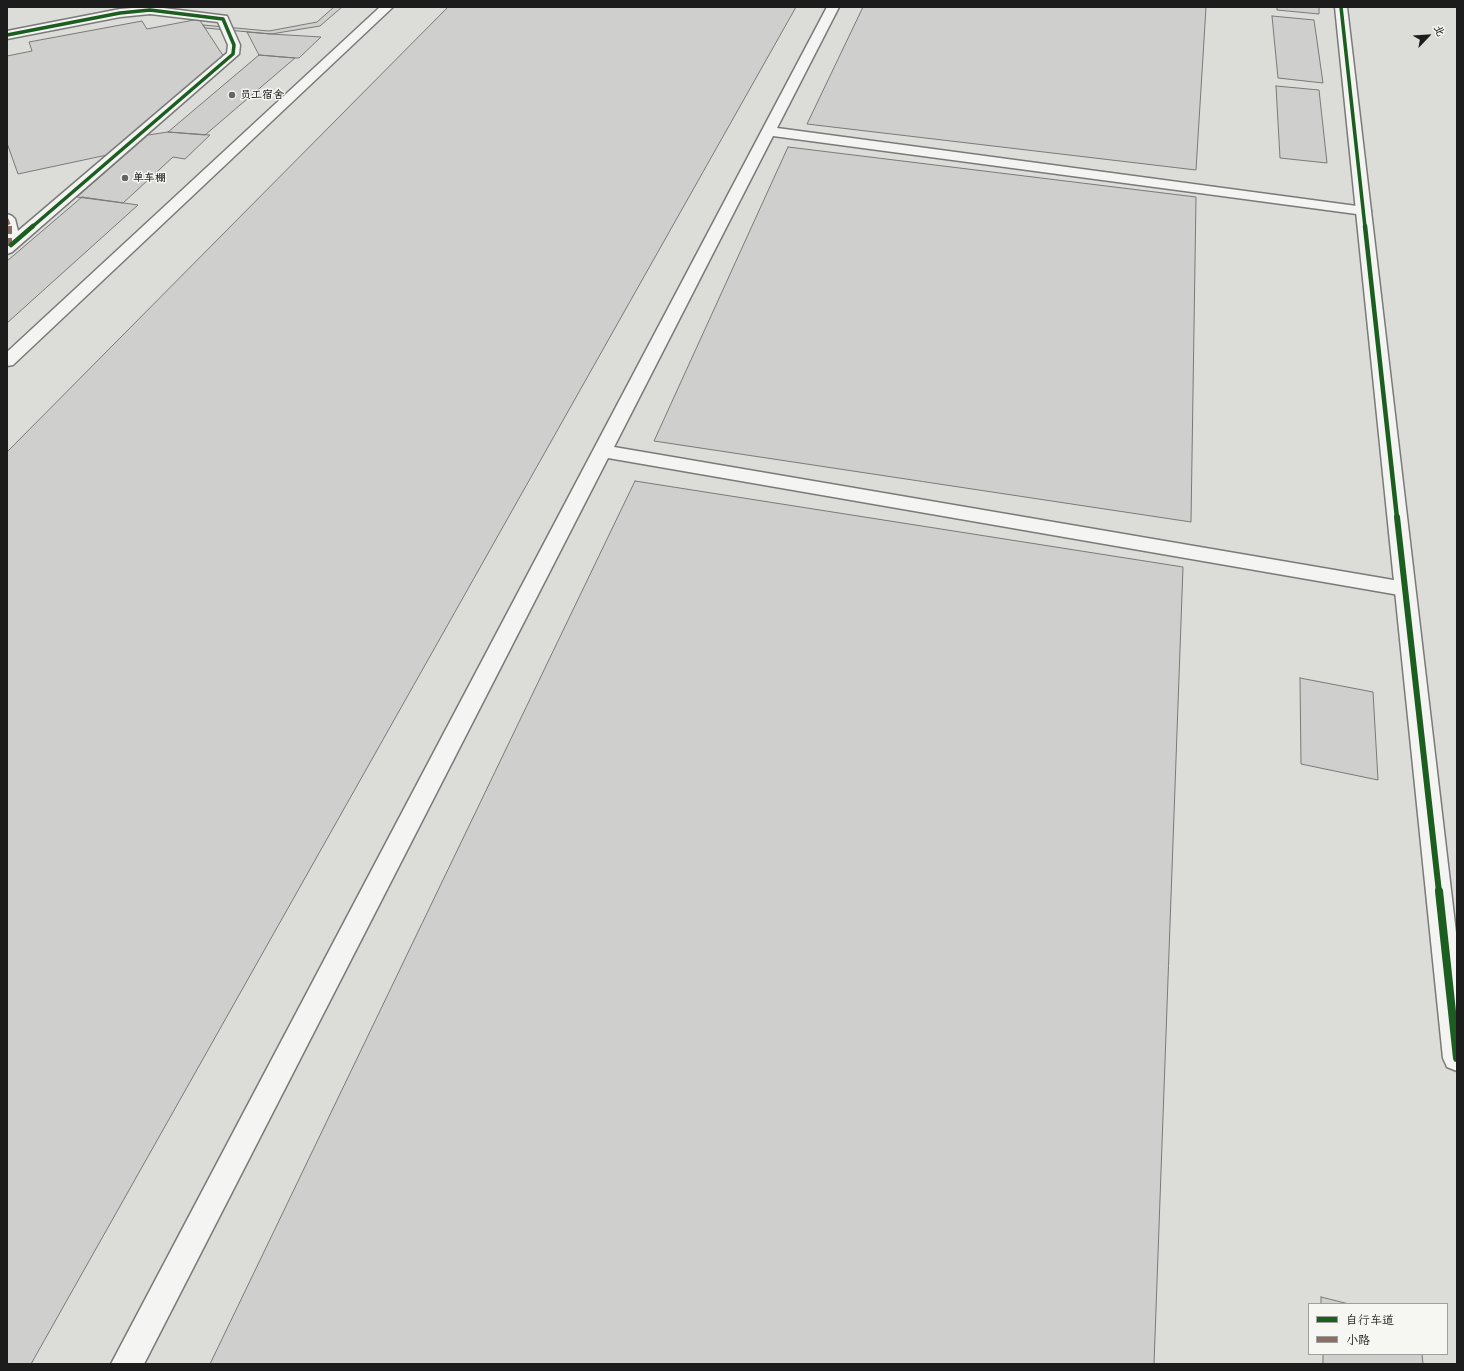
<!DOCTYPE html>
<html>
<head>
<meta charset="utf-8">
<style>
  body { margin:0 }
  #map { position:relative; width:1464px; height:1371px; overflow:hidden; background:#ececea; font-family:"Comic Neue","LXGW WenKai TC",sans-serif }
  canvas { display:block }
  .frame { position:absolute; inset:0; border:8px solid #1c1c1c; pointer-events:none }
  .legend { position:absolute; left:1308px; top:1303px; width:140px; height:52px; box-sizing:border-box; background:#f6f6f2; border:1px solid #9f9f9c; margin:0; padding:5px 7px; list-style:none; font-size:12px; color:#1c1c1c }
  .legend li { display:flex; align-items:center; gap:8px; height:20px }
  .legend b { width:20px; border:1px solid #9f9f9c }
  .north { position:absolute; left:1408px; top:16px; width:40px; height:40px; -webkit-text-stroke:3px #f6f6f2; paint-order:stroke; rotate:65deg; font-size:11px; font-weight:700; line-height:16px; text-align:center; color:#1c1c1c }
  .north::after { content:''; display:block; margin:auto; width:14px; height:18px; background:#1c1c1c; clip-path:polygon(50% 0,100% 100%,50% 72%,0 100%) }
</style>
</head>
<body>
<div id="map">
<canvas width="1464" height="1371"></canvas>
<div class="frame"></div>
<ul class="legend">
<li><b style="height:5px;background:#1b5e20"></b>自行车道</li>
<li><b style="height:5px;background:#8d6e63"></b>小路</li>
</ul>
<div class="north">北</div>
</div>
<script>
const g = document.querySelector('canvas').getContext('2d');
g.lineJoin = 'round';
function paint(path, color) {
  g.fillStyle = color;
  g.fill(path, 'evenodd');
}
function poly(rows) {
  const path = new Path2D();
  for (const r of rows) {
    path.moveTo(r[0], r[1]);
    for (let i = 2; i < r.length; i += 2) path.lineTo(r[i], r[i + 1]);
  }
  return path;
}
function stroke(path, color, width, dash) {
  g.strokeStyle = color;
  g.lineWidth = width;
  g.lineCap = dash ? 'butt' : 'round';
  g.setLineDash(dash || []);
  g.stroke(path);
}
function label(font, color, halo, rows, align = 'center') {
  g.font = font + ' "Comic Neue","LXGW WenKai TC",sans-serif';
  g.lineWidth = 3;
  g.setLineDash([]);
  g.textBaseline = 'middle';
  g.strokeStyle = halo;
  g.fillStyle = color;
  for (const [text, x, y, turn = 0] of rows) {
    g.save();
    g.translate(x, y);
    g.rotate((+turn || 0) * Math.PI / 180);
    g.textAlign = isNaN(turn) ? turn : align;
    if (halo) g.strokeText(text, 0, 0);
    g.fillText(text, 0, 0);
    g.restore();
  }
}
const built = poly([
  [7,7,1457,7,1457,1364,7,1364],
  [1309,1304,1447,1304,1447,1354,1309,1354]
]);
const building = poly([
  [334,7,342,7,320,26,271,34,205,28,203,25,269,31,317,22,334,7],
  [448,7,796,7,31,1364,7,1364,7,452,448,7],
  [863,7,1206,7,1196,170,807,124,863,7],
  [1277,7,1319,7,1319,14,1277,10,1277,7],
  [1272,16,1314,20,1323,83,1278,78,1272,16],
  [199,19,224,57,107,155,18,174,7,143,7,56,32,51,29,42,142,21,147,29,199,19],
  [247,32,271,34,321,37,299,58,295,58,259,55,247,32],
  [259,55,295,58,205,135,168,132,259,55],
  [1276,86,1319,90,1327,163,1280,158,1276,86],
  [168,132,210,135,185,159,173,157,123,203,77,197,148,135,168,132],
  [788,147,1196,197,1191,522,654,441,788,147],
  [82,197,138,205,7,323,7,261,82,197],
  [635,481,1183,567,1154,1364,210,1364,635,481],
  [1300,678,1373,692,1378,780,1301,764,1300,678],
  [1321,1297,1349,1304,1321,1304,1321,1297],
  [1323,1354,1422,1354,1423,1364,1323,1364,1323,1354]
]);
const lane = poly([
  [827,7,839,7,777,128,1364,207,1369,208,1371,211,1369,214,1364,215,773,136,614,447,1405,582,1412,584,1415,589,1412,594,1405,596,608,458,144,1364,111,1364,827,7]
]);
const street = poly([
  [144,7,155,7,227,16,240,45,239,54,12,252,7,254,7,214,12,216,15,219,18,231,227,53,228,45,218,22,150,14,120,17,7,39,7,31,120,9,144,7],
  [380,7,393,7,13,365,7,366,7,352,380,7],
  [1335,7,1347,7,1457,941,1457,1071,1447,1067,1443,1058,1335,7]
]);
const quietFar1 = poly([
  [7,219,10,227]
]);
const quiet = poly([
  [10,246,10,226]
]);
const cyclewayFar3 = poly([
  [1341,7,1365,227],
  [7,35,120,13,150,10,223,19,234,45,233,54,32,227]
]);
const cyclewayFar2 = poly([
  [1365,226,1397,518],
  [11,245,33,226]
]);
const cyclewayFar1 = poly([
  [1397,517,1439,892]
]);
const cycleway = poly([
  [1439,891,1457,1058]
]);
const markers = [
  [232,95,4,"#656564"],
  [125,178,4,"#656564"]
];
const farPoinames = [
  ["员工宿舍",240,95],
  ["单车棚",133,178]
];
paint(built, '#dcdcd9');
paint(building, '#cfcfce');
stroke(building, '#7a7a79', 1);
stroke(lane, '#7a7a79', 3);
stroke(street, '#7a7a79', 3);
paint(lane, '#f4f4f2');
paint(street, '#f4f4f2');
stroke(quietFar1, '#8d6e63', 3, [6, 3]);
stroke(quiet, '#8d6e63', 4, [8, 4]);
stroke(cyclewayFar3, '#1b5e20', 3.5);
stroke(cyclewayFar2, '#1b5e20', 4.5);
stroke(cyclewayFar1, '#1b5e20', 6);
stroke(cycleway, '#1b5e20', 8);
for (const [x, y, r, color] of markers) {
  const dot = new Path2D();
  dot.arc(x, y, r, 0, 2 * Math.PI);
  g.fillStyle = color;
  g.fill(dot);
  stroke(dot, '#f6f6f2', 1.5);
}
label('bold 11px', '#1c1c1c', '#f6f6f2', farPoinames, 'left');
</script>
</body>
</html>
